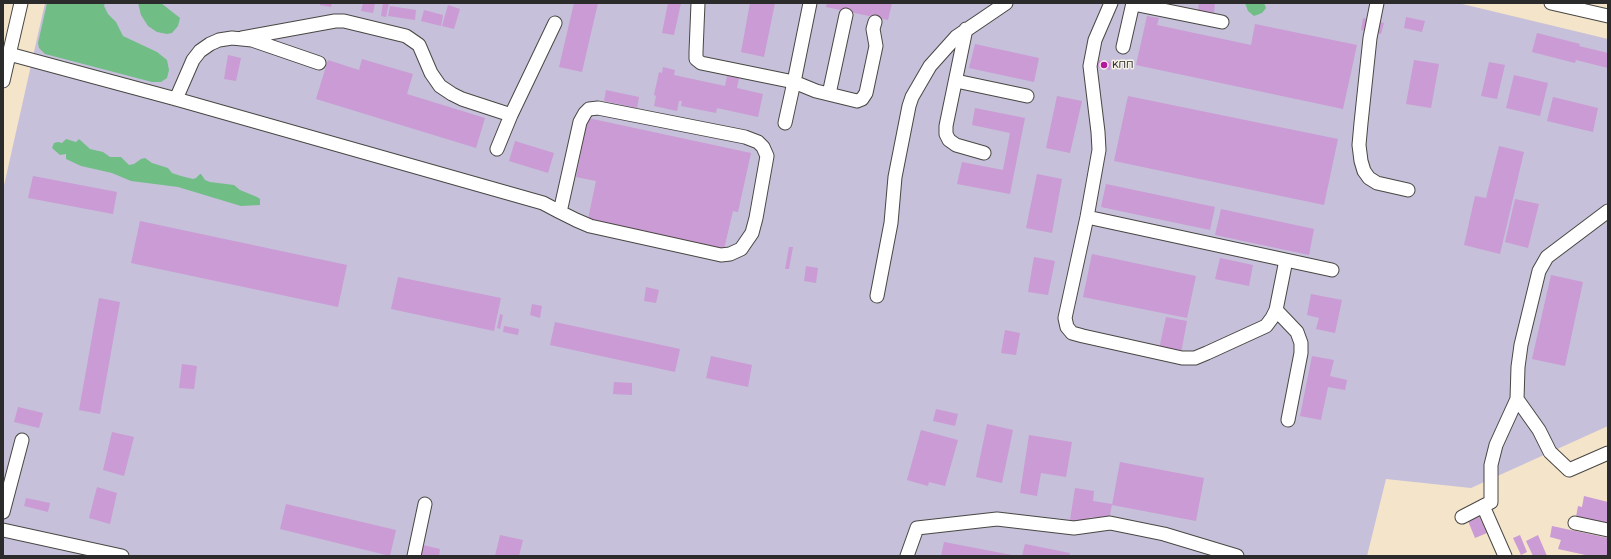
<!DOCTYPE html>
<html>
<head>
<meta charset="utf-8">
<style>
  body { margin:0 }
  #map { position:relative; width:1611px; height:559px; overflow:hidden; background:#f3e4ca; font-family:"Balsamiq Sans",sans-serif }
  canvas { display:block }
  .frame { position:absolute; inset:0; border:4px solid #2b2b2b; pointer-events:none }
</style>
</head>
<body>
<div id="map">
<canvas width="1611" height="559"></canvas>
<div class="frame"></div>
</div>
<script>
const g = document.querySelector('canvas').getContext('2d');
g.lineJoin = 'round';
function paint(path, color) {
  g.fillStyle = color;
  g.fill(path, 'evenodd');
}
function poly(rows) {
  const path = new Path2D();
  for (const r of rows) {
    path.moveTo(r[0], r[1]);
    for (let i = 2; i < r.length; i += 2) path.lineTo(r[i], r[i + 1]);
  }
  return path;
}
function stroke(path, color, width, dash) {
  g.strokeStyle = color;
  g.lineWidth = width;
  g.lineCap = dash ? 'butt' : 'round';
  g.setLineDash(dash || []);
  g.stroke(path);
}
function label(font, color, halo, rows, align = 'center') {
  g.font = font + ' "Balsamiq Sans",sans-serif';
  g.lineWidth = 3;
  g.setLineDash([]);
  g.textBaseline = 'middle';
  g.strokeStyle = halo;
  g.fillStyle = color;
  for (const [text, x, y, turn = 0] of rows) {
    g.save();
    g.translate(x, y);
    g.rotate((+turn || 0) * Math.PI / 180);
    g.textAlign = isNaN(turn) ? turn : align;
    if (halo) g.strokeText(text, 0, 0);
    g.fillText(text, 0, 0);
    g.restore();
  }
}
const industrial = poly([
  [45,3,1458,3,1608,39,1608,426,1471,488,1386,479,1367,556,3,556,3,190]
]);
const forest = poly([
  [47,3,105,3,104,6,108,14,116,22,123,36,157,52,167,60,169,70,167,78,161,82,152,82,45,54,39,48,38,43],
  [138,3,161,3,180,18,178,26,172,33,167,34,157,32,148,26,141,15],
  [1245,3,1264,3,1266,8,1262,13,1254,16,1248,11],
  [66,139,76,142,79,139,90,149,103,152,110,157,121,157,129,165,134,164,141,159,145,158,152,163,168,168,172,173,181,176,193,179,196,178,200,174,201,174,205,180,210,182,234,185,240,190,257,197,260,199,260,205,241,206,178,187,131,181,112,173,81,166,66,159,66,154,60,155,52,148,54,143,58,142,62,143]
]);
const building = poly([
  [320,3,332,3,331,7,320,5],
  [363,3,375,3,373,13,361,11],
  [383,3,389,3,386,17,381,16],
  [574,3,598,3,582,72,559,67],
  [668,3,681,3,674,35,662,33],
  [750,3,775,3,764,57,741,52],
  [827,3,892,3,888,20,826,7],
  [1199,3,1215,3,1214,13,1198,11],
  [448,5,460,9,454,29,442,26],
  [390,6,416,10,415,20,388,16],
  [424,10,443,15,441,26,421,21],
  [1147,16,1159,18,1157,25,1251,45,1255,24,1357,45,1343,109,1136,65],
  [1406,17,1425,21,1422,32,1404,28],
  [1363,18,1384,23,1381,34,1361,30],
  [1537,33,1580,44,1579,46,1608,53,1608,68,1576,60,1575,63,1532,52],
  [975,44,1039,58,1034,82,969,68],
  [228,55,241,58,236,81,224,79],
  [362,59,413,74,407,94,485,118,476,148,316,99,328,60,359,70],
  [1099,60,1112,62,1110,70,1097,67],
  [1414,60,1439,64,1431,108,1406,104],
  [1489,62,1505,65,1497,99,1481,96],
  [663,67,675,70,674,75,725,86,727,76,739,78,737,88,763,94,758,117,717,108,716,113,681,106,682,101,679,101,677,111,654,106,656,96,654,95,659,72,662,73],
  [1514,75,1548,83,1540,116,1506,108],
  [606,90,639,97,637,108,604,101],
  [1057,96,1082,101,1070,153,1046,148],
  [1128,96,1338,139,1324,205,1114,161],
  [1553,97,1598,108,1593,132,1547,121],
  [975,108,1025,118,1010,194,957,184,962,162,1003,170,1010,133,972,125],
  [588,118,751,153,738,212,733,211,724,249,588,219,596,181,576,177],
  [515,141,554,153,548,173,509,161],
  [1499,146,1524,152,1500,254,1464,245,1475,196,1486,198],
  [1037,174,1062,179,1052,233,1026,228],
  [33,176,117,192,113,214,28,198],
  [1106,184,1215,207,1210,230,1101,207],
  [1515,199,1539,204,1528,248,1505,242],
  [1221,209,1314,229,1309,255,1215,235],
  [140,221,347,265,338,307,131,263],
  [789,247,793,247,789,269,785,269],
  [1092,254,1196,276,1187,318,1083,297],
  [1034,257,1055,261,1048,295,1028,292],
  [1220,258,1253,265,1249,286,1215,279],
  [806,266,818,268,816,283,804,281],
  [1551,275,1583,282,1565,366,1532,359],
  [398,277,501,298,494,331,391,309],
  [646,287,659,290,656,303,644,301],
  [1311,294,1342,300,1335,333,1316,329,1319,318,1307,315],
  [99,298,120,302,100,414,79,410],
  [532,304,542,306,540,318,530,315],
  [500,314,503,315,500,329,497,328],
  [1166,317,1187,321,1181,353,1159,349],
  [555,322,680,349,675,372,550,345],
  [504,326,519,329,518,335,503,332],
  [1005,330,1020,333,1016,355,1001,353],
  [711,356,752,365,748,387,706,378],
  [1312,356,1334,360,1330,376,1347,380,1345,390,1328,387,1321,420,1300,416],
  [182,364,197,366,194,389,179,388],
  [614,382,632,383,632,395,613,394],
  [18,407,43,413,39,428,14,422],
  [936,409,958,414,955,426,933,421],
  [987,424,1013,430,1002,483,976,477],
  [921,430,958,440,945,486,929,482,928,486,907,480],
  [112,432,134,437,124,476,103,470],
  [1029,435,1072,442,1066,477,1041,473,1037,496,1020,493],
  [1120,462,1204,478,1196,521,1112,505],
  [97,487,117,493,110,524,89,518],
  [1075,488,1094,491,1093,501,1112,504,1109,520,1090,517,1089,524,1070,520],
  [1584,496,1608,502,1608,524,1576,517,1578,506,1582,507],
  [26,498,50,503,48,512,24,506],
  [286,504,396,530,390,556,280,529],
  [1479,516,1487,533,1475,538,1468,521],
  [1552,526,1608,538,1608,556,1590,556,1558,549,1561,540,1550,537],
  [500,535,523,540,519,556,495,556],
  [1520,535,1527,552,1521,555,1513,538],
  [1538,535,1547,556,1533,556,1526,541],
  [944,542,1012,555,1011,556,941,556],
  [1025,544,1070,553,1069,556,1022,556],
  [423,545,440,549,439,556,420,556]
]);
const minor = poly([
  [698,3,696,52,696,59,701,63,794,82,810,3],
  [1111,3,1095,40,1090,66,1098,132,1099,150,1087,217,1065,318,1067,327,1072,333,1083,336,1182,358,1195,358,1207,353,1266,326,1272,318,1276,310,1286,260],
  [1377,3,1370,38,1361,123,1359,145,1361,161,1364,171,1369,178,1377,183,1408,190],
  [1551,3,1608,16],
  [1133,4,1222,22],
  [966,29,946,126,946,134,949,140,956,145,984,153],
  [242,38,335,21,344,21,406,36,419,45,431,73,440,86,452,94,462,99,511,115,555,23],
  [1123,47,1133,3],
  [9,54,176,99,543,203,560,212,576,220,590,226,721,255,730,254,741,249,752,233,756,218,767,156,763,147,758,142,745,137,598,108,589,109,585,113,580,122,560,212],
  [3,81,21,3],
  [956,81,1027,96],
  [829,94,846,15],
  [176,99,193,60,200,51,210,44,219,40,232,38,252,40,319,63],
  [785,123,794,82,816,91,857,101,862,99,866,93,876,46,873,29,875,22],
  [497,149,511,115],
  [1608,211,1547,257,1539,271,1521,345,1518,367,1517,399,1539,430,1550,452,1569,470,1608,453],
  [1087,217,1332,270],
  [877,296,891,223,895,177,909,106,912,97,930,66,956,37,1006,3],
  [1276,310,1297,332,1301,343,1301,353,1288,420],
  [1483,506,1505,556],
  [3,512,22,440],
  [1462,517,1491,502,1491,465,1496,445,1517,399],
  [1575,523,1608,530],
  [3,530,122,556],
  [414,556,425,504],
  [907,556,917,528,997,519,1074,528,1110,523,1164,534,1237,556]
]);
const markers = [
  [1104,65,4,"#b5179e"]
];
const poiNames = [
  ["КПП",1112,65]
];
paint(industrial, '#c6c0da');
paint(forest, '#71bd86');
paint(building, '#ca9bd4');
stroke(minor, '#494743', 15);
stroke(minor, '#fff', 13);
for (const [x, y, r, color] of markers) {
  const dot = new Path2D();
  dot.arc(x, y, r, 0, 2 * Math.PI);
  g.fillStyle = color;
  g.fill(dot);
  stroke(dot, '#f7f3e8', 1.5);
}
label('10px', '#2b2b2b', '#f7f3e8', poiNames, 'left');
</script>
</body>
</html>
